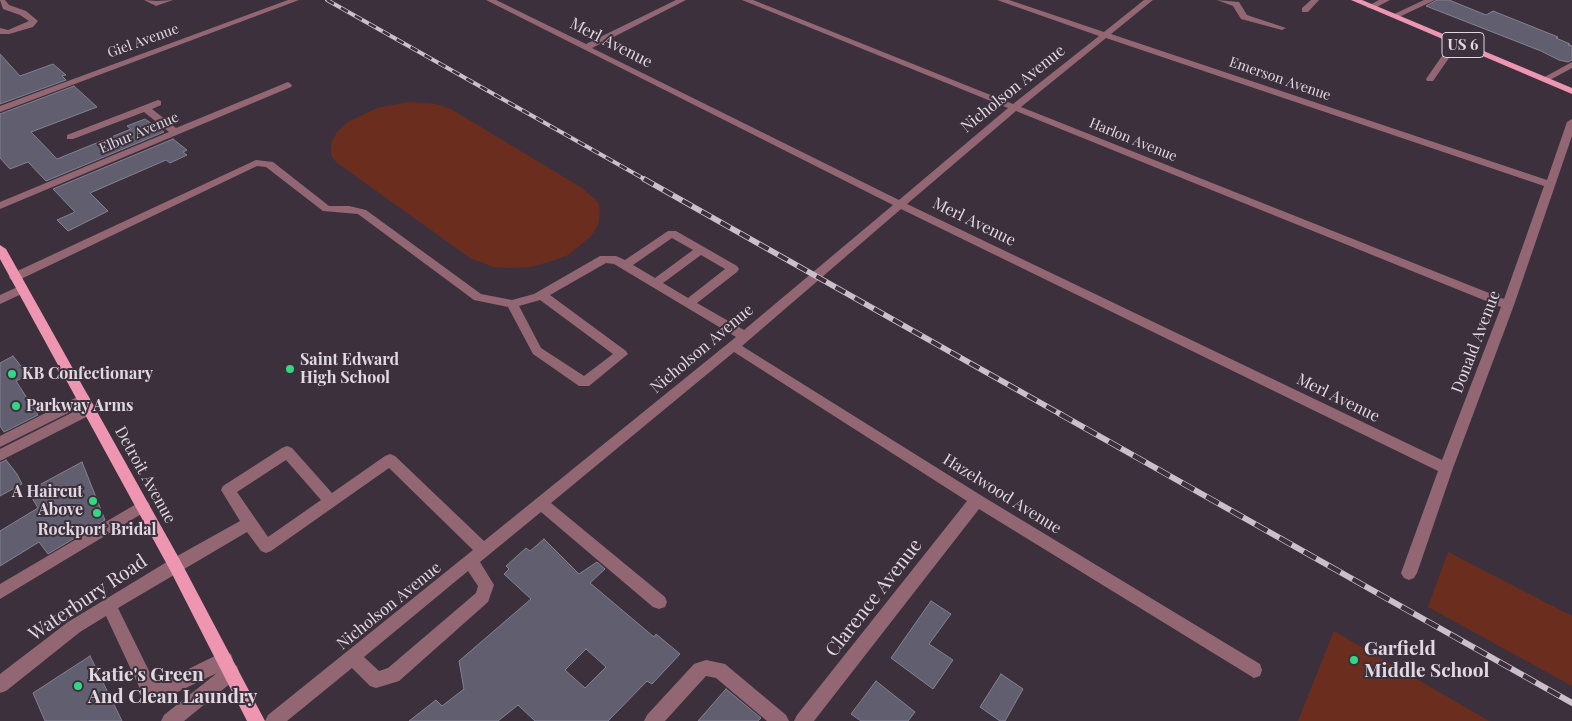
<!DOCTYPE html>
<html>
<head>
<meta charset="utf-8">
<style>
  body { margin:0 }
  canvas { display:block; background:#3c303c }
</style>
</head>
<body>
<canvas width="1572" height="721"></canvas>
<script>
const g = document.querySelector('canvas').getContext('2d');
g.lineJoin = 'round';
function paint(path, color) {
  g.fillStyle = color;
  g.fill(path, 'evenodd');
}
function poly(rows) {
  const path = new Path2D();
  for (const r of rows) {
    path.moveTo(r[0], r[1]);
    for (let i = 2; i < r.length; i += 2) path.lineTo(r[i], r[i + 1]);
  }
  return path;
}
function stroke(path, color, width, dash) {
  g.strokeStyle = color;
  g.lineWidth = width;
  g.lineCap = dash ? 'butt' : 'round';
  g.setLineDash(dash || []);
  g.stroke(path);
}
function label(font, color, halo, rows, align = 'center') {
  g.font = font + ' "Playfair Display",serif';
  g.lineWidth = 4;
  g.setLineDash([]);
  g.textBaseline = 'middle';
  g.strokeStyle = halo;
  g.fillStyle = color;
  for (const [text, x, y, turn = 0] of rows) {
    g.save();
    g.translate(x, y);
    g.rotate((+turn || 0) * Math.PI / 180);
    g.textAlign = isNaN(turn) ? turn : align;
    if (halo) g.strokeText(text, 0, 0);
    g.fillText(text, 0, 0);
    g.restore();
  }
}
const green = poly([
  [409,102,436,104,451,109,582,188,598,202,600,213,598,225,591,236,568,255,549,262,530,267,509,268,493,267,470,258,336,162,331,155,331,143,337,132,348,122,377,108],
  [1448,552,1572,616,1572,686,1428,607],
  [1334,631,1489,721,1298,721]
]);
const building = poly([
  [1437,0,1449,0,1486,15,1493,11,1558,37,1556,38,1570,44,1568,45,1572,46,1572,60,1568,62,1559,60,1541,51,1426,6,1437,0],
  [0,54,20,76,53,64,66,75,62,76,66,80,0,104,0,54],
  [74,86,97,107,31,132,57,159,131,129,127,126,145,119,164,132,46,181,28,162,10,169,0,158,0,114,74,86],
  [173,139,187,150,183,152,187,155,170,163,166,160,90,193,108,211,68,231,57,220,75,212,53,189,173,139],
  [13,356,28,375,16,381,38,415,4,432,0,426,0,363,13,356],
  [6,460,17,474,22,484,0,496,0,463,6,460],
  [82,462,105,520,48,554,39,542,0,566,0,531,38,508,28,491,82,462],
  [544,539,579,574,597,562,605,569,590,583,654,637,656,634,680,654,652,684,647,681,608,721,535,721,518,705,498,721,409,721,436,700,442,706,464,689,459,661,531,599,504,574,509,569,506,566,526,548,530,551,544,539],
  [586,649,606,667,585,688,565,670,586,649],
  [931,601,951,614,929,644,953,660,933,689,891,658,931,601],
  [90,656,122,721,45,721,33,693,90,656],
  [1001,674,1023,689,1005,721,1000,721,980,707,1001,674],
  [876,681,915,712,908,721,861,721,851,714,876,681],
  [726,689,761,718,758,721,698,721,726,689]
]);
const minor = poly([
  [0,0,5,0,9,5,26,11,38,21,33,27,9,34,0,34,0,28,8,30,29,21,20,15,3,9,0,0],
  [144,0,157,1,173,0,156,6,144,0],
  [288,0,299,0,0,112,0,106,288,0],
  [486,0,496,0,586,44,676,0,686,0,592,48,899,200,1008,108,742,0,753,0,1013,104,1099,36,997,0,1009,0,1104,32,1144,0,1153,0,1111,34,1547,180,1567,122,1572,119,1572,136,1514,305,1453,468,1417,573,1414,578,1409,580,1404,578,1401,573,1438,471,901,209,742,346,982,496,1260,664,1262,670,1260,676,1254,678,979,509,814,721,794,721,797,715,967,501,734,352,551,503,665,597,667,602,665,607,659,609,653,607,541,512,480,562,494,585,488,602,399,681,376,688,370,686,352,668,287,721,265,721,268,715,473,550,389,468,271,551,266,553,261,551,247,532,118,608,153,679,166,680,219,654,225,652,231,654,233,660,232,664,237,666,239,672,237,678,184,721,161,721,164,715,217,673,167,697,142,693,106,616,80,632,6,691,0,693,0,674,68,622,170,560,240,521,221,490,223,486,282,448,287,446,292,448,332,493,385,456,390,454,395,456,484,541,736,337,614,264,606,263,550,295,626,351,628,354,589,386,579,386,533,354,508,307,474,300,358,214,323,211,266,167,257,166,19,280,11,280,9,277,11,274,256,160,273,162,329,206,349,206,366,210,481,294,512,300,534,294,600,256,616,256,625,260,668,231,676,231,737,266,739,269,737,272,697,303,744,330,893,205,486,0],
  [1106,38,1544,186,1504,299,1021,107,1106,38],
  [1016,111,1501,307,1442,460,907,204,1016,111],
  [672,238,693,250,655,278,633,265,672,238],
  [701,255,725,269,688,298,663,283,701,255],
  [540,300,613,354,584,376,541,348,519,306,540,300],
  [286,460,321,500,268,537,237,492,286,460],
  [468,571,478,586,476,593,388,668,379,671,364,657,468,571],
  [1217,0,1239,2,1247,15,1286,28,1282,30,1241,19,1233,6,1217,0],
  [1311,0,1319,0,1308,12,1302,12,1302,8,1311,0],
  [1379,0,1390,0,1373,9,1366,7,1379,0],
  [1424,0,1435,0,1397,18,1390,16,1424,0],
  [1453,40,1460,42,1433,81,1427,81,1426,79,1453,40],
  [1572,62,1572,68,1548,81,1541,79,1572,62],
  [288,82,292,85,291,87,0,209,0,202,169,132,144,112,73,139,67,139,67,135,158,100,161,101,161,105,152,109,176,128,288,82],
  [22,285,28,289,26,292,0,304,0,295,22,285],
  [83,394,88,395,90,399,88,403,0,447,0,436,83,394],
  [89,404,94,405,96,409,94,413,0,461,0,449,89,404],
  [143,500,148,502,150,506,148,510,0,599,0,584,143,500],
  [706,660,725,664,786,715,789,721,767,721,716,678,706,676,665,721,644,721,647,715,694,664,706,660]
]);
const major = poly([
  [1351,0,1362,0,1572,88,1572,94,1351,0],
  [0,245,6,249,180,560,265,721,247,721,170,570,0,259,0,245]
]);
const railFar2 = poly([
  [327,0,646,180]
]);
const railFar1 = poly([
  [644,179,1062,415]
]);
const rail = poly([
  [1060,414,1572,703]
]);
const markers = [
  [290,369,5,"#32d882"],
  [12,374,5,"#32d882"],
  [16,406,5,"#32d882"],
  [93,501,5,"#32d882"],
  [97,513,5,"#32d882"],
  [1354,660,5,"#32d882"],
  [78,686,5,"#32d882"]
];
const farStreetnames = [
  ["Giel Avenue",143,41,-20],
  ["Emerson Avenue",1280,79,19],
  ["Elbur Avenue",139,133,-23],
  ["Harlon Avenue",1133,140,22]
];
const shields = [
  [1463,45,42]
];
const shieldNames = [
  ["US 6",1463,45]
];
const streetNames = [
  ["Merl Avenue",611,43,27],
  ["Nicholson Avenue",1013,89,-39],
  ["Merl Avenue",974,222,26],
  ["Donald Avenue",1476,342,-69],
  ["Nicholson Avenue",702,349,-40],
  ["Merl Avenue",1338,398,26],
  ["Detroit Avenue",145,475,61],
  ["Hazelwood Avenue",1002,494,32],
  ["Nicholson Avenue",389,606,-39]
];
const poiNames = [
  ["Saint Edward",300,360],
  ["High School",300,378],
  ["KB Confectionary",22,374],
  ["Parkway Arms",26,406],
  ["A Haircut",83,492,"right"],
  ["Above",83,510,"right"],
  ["Rockport Bridal",97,530,"center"]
];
const nearStreetnames = [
  ["Waterbury Road",88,598,-34],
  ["Clarence Avenue",874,598,-52]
];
const nearPoinames = [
  ["Garfield",1364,649],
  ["Middle School",1364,671],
  ["Katie's Green",88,675],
  ["And Clean Laundry",88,697]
];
paint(green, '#6b2d1e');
paint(building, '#615f6f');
stroke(building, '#838192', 1);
paint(minor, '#926773');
paint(major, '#ee96b1');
stroke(railFar2, '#c9c0c9', 4);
stroke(railFar1, '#c9c0c9', 5.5);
stroke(rail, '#c9c0c9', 6);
stroke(railFar2, '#3c303c', 2.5, [8]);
stroke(railFar1, '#3c303c', 4, [11]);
stroke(rail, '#3c303c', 4.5, [14]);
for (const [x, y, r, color] of markers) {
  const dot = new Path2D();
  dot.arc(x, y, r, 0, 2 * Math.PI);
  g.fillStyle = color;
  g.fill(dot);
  stroke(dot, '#3c303c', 2);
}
label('14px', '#e1d9e1', '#3c303c', farStreetnames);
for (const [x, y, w] of shields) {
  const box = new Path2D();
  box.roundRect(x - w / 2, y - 12.5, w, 25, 4);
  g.fillStyle = '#3c303c';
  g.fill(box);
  stroke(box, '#e1d9e1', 1);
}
label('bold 15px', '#e1d9e1', null, shieldNames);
label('16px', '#e1d9e1', '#3c303c', streetNames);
label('bold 16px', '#e1d9e1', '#3c303c', poiNames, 'left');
label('19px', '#e1d9e1', '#3c303c', nearStreetnames);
label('bold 19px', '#e1d9e1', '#3c303c', nearPoinames, 'left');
</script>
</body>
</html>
